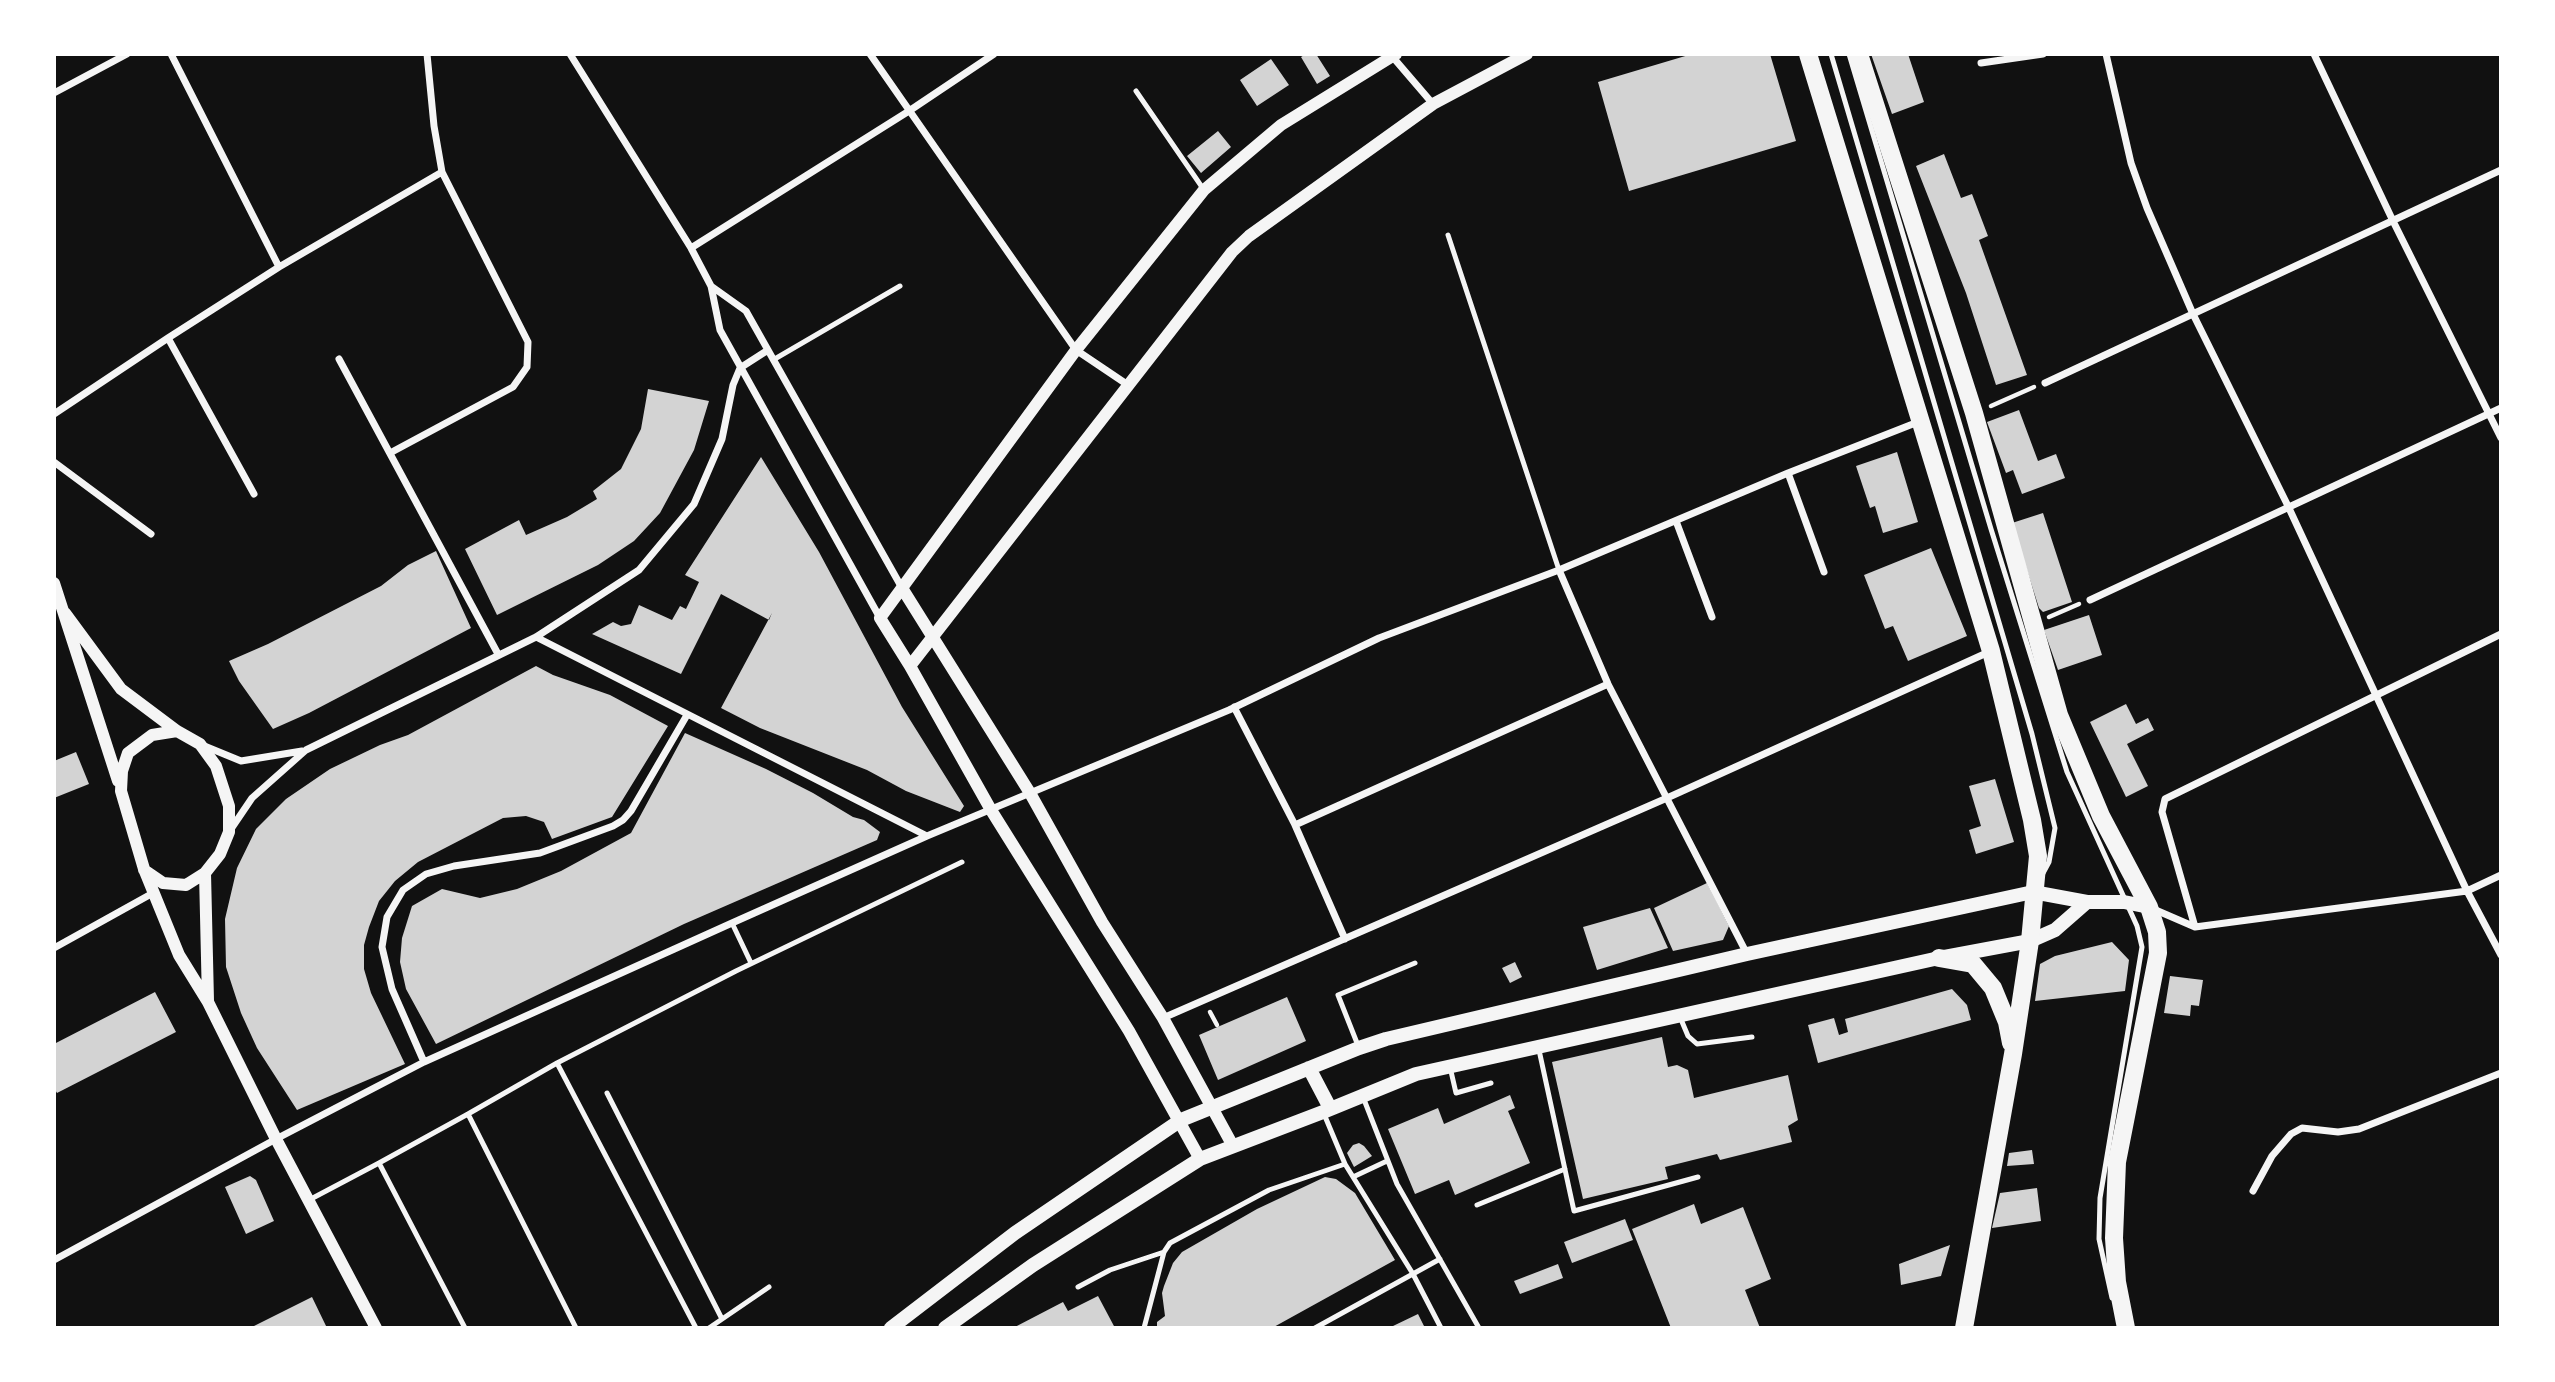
<!DOCTYPE html>
<html>
<head>
<meta charset="utf-8">
<style>
  body { margin:0 }
  #map { position:relative; width:2555px; height:1382px; overflow:hidden; background:#111; font-family:"DejaVu Sans",sans-serif }
  canvas { display:block }
  .frame { position:absolute; inset:0; border:56px solid #fff; pointer-events:none }
</style>
</head>
<body>
<div id="map">
<canvas width="2555" height="1382"></canvas>
<div class="frame"></div>
</div>
<script>
const g = document.querySelector('canvas').getContext('2d');
g.lineJoin = 'round';
function paint(path, color) {
  g.fillStyle = color;
  g.fill(path, 'evenodd');
}
function poly(rows) {
  const path = new Path2D();
  for (const r of rows) {
    path.moveTo(r[0], r[1]);
    for (let i = 2; i < r.length; i += 2) path.lineTo(r[i], r[i + 1]);
  }
  return path;
}
function stroke(path, color, width, dash) {
  g.strokeStyle = color;
  g.lineWidth = width;
  g.lineCap = dash ? 'butt' : 'round';
  g.setLineDash(dash || []);
  g.stroke(path);
}
const building = poly([
  [1306,54,1316,54,1330,76,1317,84,1301,57],
  [1692,54,1770,54,1796,141,1629,191,1598,82],
  [1871,54,1908,54,1924,102,1892,114],
  [1271,59,1289,85,1257,106,1240,80],
  [1218,131,1231,147,1201,173,1187,156],
  [1944,154,1961,198,1972,194,1988,236,1979,240,2027,375,1996,385,1966,293,1916,166],
  [648,389,709,401,694,450,660,513,634,541,598,565,497,615,465,549,519,520,526,535,567,517,597,499,593,491,621,469,641,429],
  [2019,410,2038,461,2056,454,2065,478,2022,494,2013,470,2006,473,1987,422],
  [1897,452,1918,522,1883,533,1875,506,1870,508,1856,466],
  [761,457,819,552,902,707,964,806,960,812,906,791,867,770,760,728,721,708,772,613,769,620,721,594,681,674,592,634,613,622,621,626,631,624,639,605,672,620,680,606,686,609,699,582,685,575],
  [2043,513,2072,602,2043,612,2039,608,2012,523],
  [1931,548,1967,636,1908,661,1893,626,1885,629,1864,575],
  [436,551,471,628,309,713,273,729,239,681,229,661,268,644,381,586,408,565],
  [2089,615,2102,655,2058,670,2044,630],
  [536,666,553,675,610,695,668,726,612,817,552,839,544,822,526,816,503,818,418,862,395,881,379,901,369,927,364,945,364,969,371,993,405,1064,297,1110,257,1048,241,1013,226,967,225,919,237,868,256,829,286,799,330,769,380,745,408,735],
  [2126,704,2136,724,2148,718,2154,730,2127,744,2148,786,2126,797,2090,722],
  [685,733,766,769,813,793,853,817,864,820,880,832,877,840,684,924,436,1044,406,989,400,962,402,938,412,906,442,889,480,898,517,889,561,871,631,833],
  [76,752,89,784,54,798,54,761],
  [1995,779,2014,842,1976,854,1969,830,1981,826,1969,786],
  [1707,883,1729,926,1723,940,1673,951,1654,908],
  [1650,908,1668,948,1597,970,1583,927],
  [2112,942,2129,960,2125,991,2035,1001,2040,964,2055,956],
  [1515,962,1522,977,1510,983,1502,968],
  [2170,976,2203,980,2199,1006,2191,1005,2190,1016,2164,1013],
  [1952,989,1967,1005,1971,1020,1818,1063,1808,1025,1834,1018,1839,1035,1848,1032,1845,1019],
  [155,992,176,1032,57,1093,54,1088,54,1044],
  [1287,997,1306,1041,1218,1080,1199,1035],
  [1662,1037,1668,1067,1677,1065,1688,1070,1694,1098,1788,1075,1798,1120,1788,1126,1792,1142,1720,1160,1717,1154,1665,1167,1668,1179,1583,1199,1552,1062],
  [1510,1095,1515,1108,1508,1111,1530,1163,1455,1195,1449,1180,1415,1194,1388,1129,1438,1108,1444,1124],
  [1359,1143,1364,1146,1372,1156,1354,1167,1347,1153,1353,1145],
  [2032,1150,2034,1164,2007,1166,2009,1153],
  [250,1176,256,1180,274,1221,246,1234,225,1187],
  [1325,1177,1336,1179,1355,1193,1395,1260,1272,1328,1157,1328,1157,1322,1165,1316,1162,1293,1164,1286,1173,1263,1182,1252,1257,1209],
  [2037,1188,2041,1221,1992,1228,2000,1193],
  [1694,1204,1701,1224,1743,1207,1771,1279,1745,1290,1760,1328,1671,1328,1632,1229],
  [1625,1219,1633,1240,1572,1263,1564,1242],
  [1950,1245,1941,1276,1901,1285,1899,1264],
  [1558,1264,1563,1278,1520,1294,1514,1281],
  [1098,1296,1115,1328,1013,1328,1063,1302,1068,1311],
  [312,1297,327,1328,250,1328],
  [1418,1314,1425,1328,1394,1328,1393,1326]
]);
const path = poly([
  [1991,406,2034,387],
  [2049,617,2079,604],
  [1210,1012,1217,1025]
]);
const service = poly([
  [1831,54,2032,734,2055,828,2049,862,2042,875],
  [1849,54,1991,529,2067,772,2137,926,2142,947,2100,1198,2099,1239,2112,1298],
  [1136,91,1204,190],
  [1448,235,1559,570],
  [773,360,900,286],
  [732,923,751,963],
  [1680,1017,1688,1036,1697,1044,1752,1037],
  [1359,1048,1338,995,1415,963],
  [1539,1050,1574,1211,1698,1177],
  [557,1063,468,1114,576,1328],
  [1450,1067,1456,1093,1491,1083],
  [607,1093,722,1319],
  [1363,1097,1397,1184,1479,1328],
  [379,1163,468,1114],
  [1345,1164,1413,1274,1441,1328],
  [1353,1177,1387,1161],
  [309,1200,379,1163,465,1328],
  [1477,1205,1565,1169],
  [1078,1287,1110,1270,1164,1252],
  [696,1328,557,1063,736,971,962,862],
  [709,1328,769,1287],
  [1144,1328,1164,1252,1170,1243,1269,1190,1345,1164,1324,1114],
  [1315,1328,1440,1259]
]);
const minor = poly([
  [171,54,279,267],
  [570,54,691,248,711,286,720,330,880,618],
  [870,54,1076,350,1128,385],
  [2106,54,2131,163,2147,208,2193,314,2288,506,2467,891,2501,955],
  [2314,54,2393,221,2501,438],
  [1391,55,1433,104],
  [1981,63,2043,54],
  [54,93,127,54],
  [691,248,909,111,994,54],
  [711,286,746,311,902,588],
  [168,338,254,494],
  [339,359,498,654],
  [2045,383,2501,170],
  [54,414,168,338,279,267,442,172],
  [390,453,513,387,527,367,528,342,442,172,434,126,427,54],
  [54,462,151,534],
  [1788,473,1824,572],
  [1676,521,1712,617],
  [1559,570,1608,684,1747,954],
  [2090,600,2501,408],
  [536,637,927,836],
  [1234,707,1295,825,1345,939],
  [202,745,241,761,302,751],
  [1295,825,1608,684],
  [231,829,252,798,306,750,536,637,639,570,694,504,722,439,733,385,740,368,768,350],
  [2151,908,2195,927,2467,891,2501,875],
  [2195,927,2162,812,2165,799,2501,634],
  [54,948,153,893],
  [1163,1018,1667,798,1991,651],
  [424,1062,392,989,382,947,387,917,403,890,426,874,454,866,540,853,613,826,623,820,631,811,687,715],
  [2253,1191,2272,1156,2291,1134,2302,1128,2338,1132,2359,1129,2501,1073],
  [54,1260,276,1139,424,1062,732,923,927,836,1229,710,1379,638,1559,570,1788,473,1918,422]
]);
const tertiary = poly([
  [54,583,118,781],
  [902,588,1030,793,1102,922,1163,1018,1233,1146],
  [65,613,121,689,177,731,200,744,216,766,229,806,229,832,220,854,205,873,186,885,163,883,144,870],
  [910,666,1232,252,1249,236,1433,104,1527,54],
  [177,731,152,735,128,753,122,771,121,791,144,869,179,955,208,1002,276,1139,376,1328],
  [205,873,208,1001],
  [1200,1159,1129,1031,991,810,910,666,880,618,1076,350,1204,190,1281,125,1396,54]
]);
const secondary = poly([
  [1309,1068,1330,1108],
  [891,1328,1015,1233,1181,1120,1359,1048,1386,1039,1747,954,2033,892,2087,902,2124,902,2149,907],
  [945,1328,1033,1265,1200,1159,1323,1112,1416,1074,1939,958,2030,941,2055,930,2087,902]
]);
const primary = poly([
  [1808,54,1991,651,2032,820,2038,856,2030,941,2013,1054,1964,1328],
  [1859,54,1974,413,2059,715,2101,816,2149,907,2157,932,2158,953,2117,1162,2114,1238,2117,1282,2126,1328],
  [1939,958,1973,964,1993,988,2007,1022,2011,1043]
]);
paint(building, '#d3d3d3');
stroke(path, '#f5f5f5', 4.5);
stroke(service, '#f5f5f5', 5);
stroke(minor, '#f5f5f5', 7);
stroke(tertiary, '#f5f5f5', 12);
stroke(secondary, '#f5f5f5', 14);
stroke(primary, '#f5f5f5', 18);
</script>
</body>
</html>
